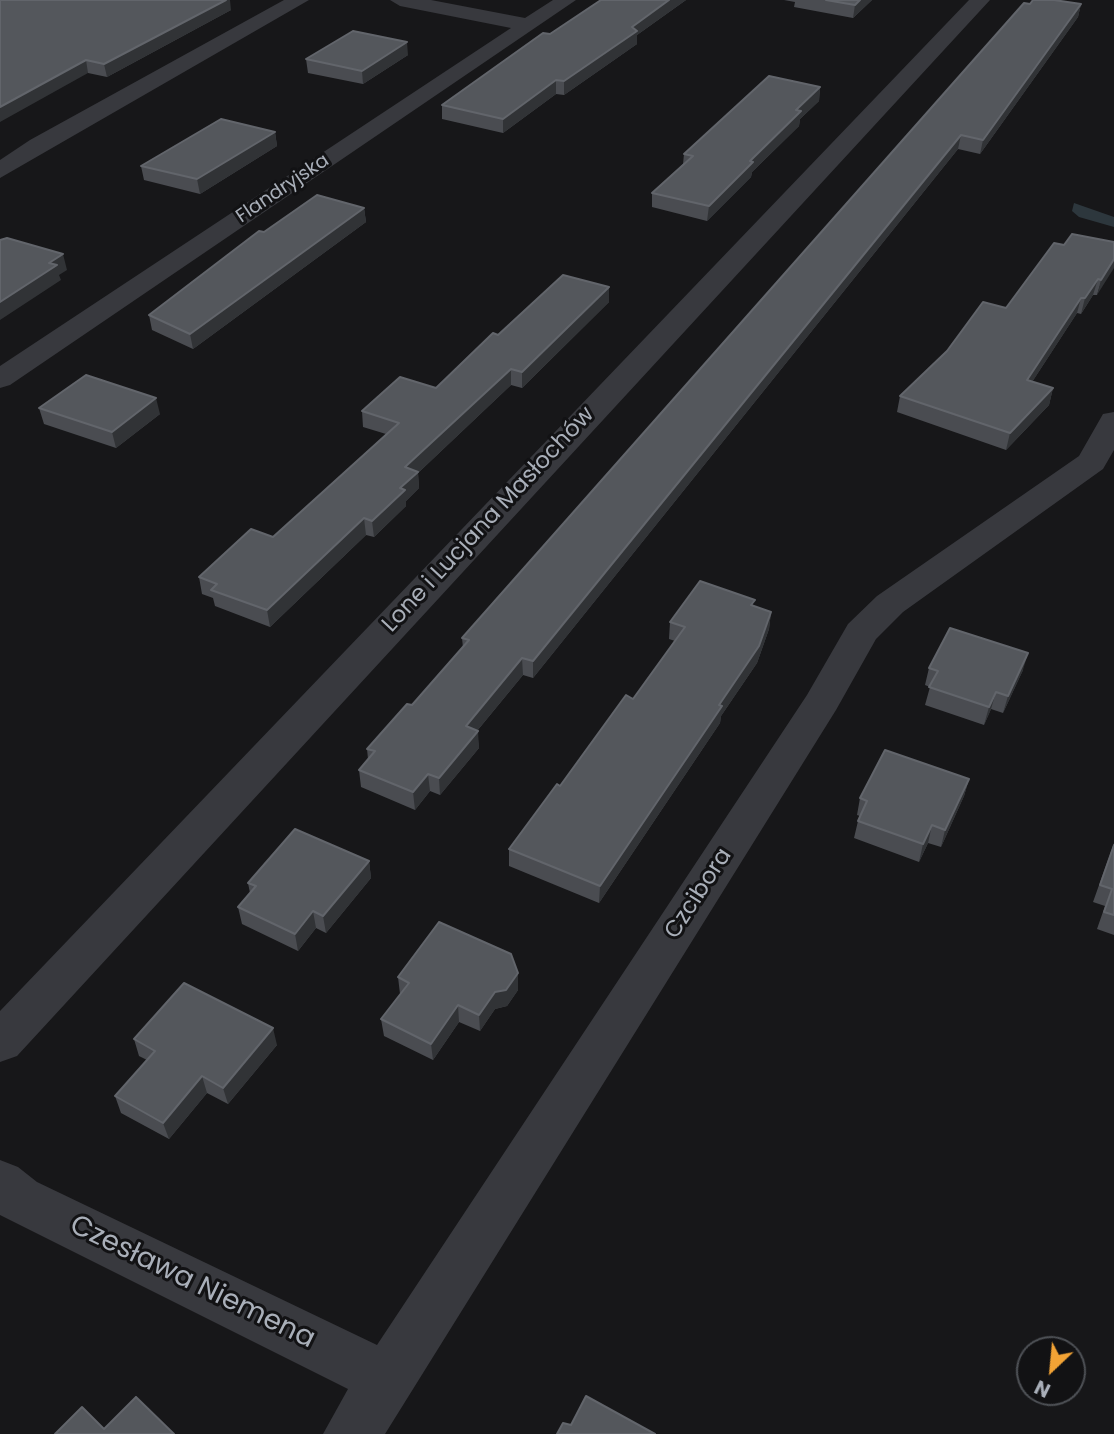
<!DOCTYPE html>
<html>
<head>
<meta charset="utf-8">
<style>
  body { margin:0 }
  #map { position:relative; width:1114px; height:1434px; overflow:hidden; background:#171719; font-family:Poppins,sans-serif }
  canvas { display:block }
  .north { position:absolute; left:1016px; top:1336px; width:70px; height:70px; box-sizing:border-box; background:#121214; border:2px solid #4e5156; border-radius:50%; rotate:206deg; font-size:19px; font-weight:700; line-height:28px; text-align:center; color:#a9afb9 }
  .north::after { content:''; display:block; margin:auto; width:24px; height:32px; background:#f2a335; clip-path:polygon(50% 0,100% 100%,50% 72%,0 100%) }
</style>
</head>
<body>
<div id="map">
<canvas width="1114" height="1434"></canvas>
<div class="north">N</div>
</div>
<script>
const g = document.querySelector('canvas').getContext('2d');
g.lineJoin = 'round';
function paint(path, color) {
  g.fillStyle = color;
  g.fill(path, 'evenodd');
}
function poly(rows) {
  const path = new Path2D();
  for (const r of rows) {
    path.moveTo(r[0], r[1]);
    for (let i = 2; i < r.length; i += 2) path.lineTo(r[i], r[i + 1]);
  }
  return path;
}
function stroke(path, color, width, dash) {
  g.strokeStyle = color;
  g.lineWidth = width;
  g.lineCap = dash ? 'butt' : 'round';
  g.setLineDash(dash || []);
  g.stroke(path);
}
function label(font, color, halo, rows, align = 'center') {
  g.font = font + ' Poppins,sans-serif';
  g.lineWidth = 6;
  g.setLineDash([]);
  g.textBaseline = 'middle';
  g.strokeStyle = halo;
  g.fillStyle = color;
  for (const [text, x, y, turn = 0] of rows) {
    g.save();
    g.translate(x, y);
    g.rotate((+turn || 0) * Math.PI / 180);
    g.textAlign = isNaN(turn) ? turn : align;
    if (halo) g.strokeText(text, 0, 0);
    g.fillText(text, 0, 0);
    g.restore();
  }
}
const water = poly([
  [1074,203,1114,217,1114,227,1079,217,1072,211]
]);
const minor = poly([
  [284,0,309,0,0,178,0,160,30,140,284,0],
  [390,0,431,0,525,18,553,0,576,0,10,385,0,388,0,366,511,28,400,6,390,0],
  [969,0,990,0,17,1056,0,1062,0,1011,969,0],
  [1114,412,1114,450,1103,469,903,612,876,639,836,710,385,1434,323,1434,348,1389,0,1215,0,1160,18,1167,37,1182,377,1345,807,695,848,624,877,596,1079,456,1103,414,1114,412]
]);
const wall = poly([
  [0,0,231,10,107,77,88,73],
  [601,0,686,0,637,35,637,44,564,95,556,94,503,133,442,119,442,105],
  [784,0,872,0,853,18,794,7,795,2],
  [1030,4,1081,4,1078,17,980,154,958,149,533,678,523,675,477,731,479,748,440,795,430,791,415,810,361,787,359,770,368,759,367,749,412,705,463,648,462,638],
  [408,55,363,84,308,73,306,59],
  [820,87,819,101,800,119,799,126,752,172,751,177,707,221,652,207,652,193,683,164,684,154],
  [275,132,277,146,200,194,144,180,141,166],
  [364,208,366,222,193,349,152,330,149,315,264,232],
  [1114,242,1097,295,1093,295,1081,314,1077,313,1032,382,1053,388,1049,405,1006,450,897,412,900,396,1006,308,1064,245],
  [609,287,609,302,522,388,511,385,418,473,419,488,406,501,406,506,374,537,366,535,270,627,215,606,213,598,202,594,199,577,273,537,386,434,363,427,362,411,436,388,498,335],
  [39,408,160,414,116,448,44,424],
  [754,606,771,612,769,629,757,663,721,716,720,723,599,903,509,866,509,849,633,699,675,641,669,639,670,622],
  [929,668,1023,670,1003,713,991,709,984,725,925,705,930,687,925,685],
  [969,779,964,796,941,847,928,843,919,862,854,838,858,821,860,816,857,815,860,798],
  [1114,843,1114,935,1097,929,1105,906,1093,902],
  [369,861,371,878,326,933,316,928,298,951,242,924,238,907,250,893,248,883],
  [518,973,518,990,507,1006,495,1009,480,1031,459,1022,433,1060,384,1036,381,1019,400,994,398,977],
  [134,1039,277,1045,228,1104,207,1093,169,1139,121,1113,115,1096,147,1060,139,1056]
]);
const shadedWall = poly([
  [226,0,230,0,231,10,107,77,104,64],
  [669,0,686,0,637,35,637,44,564,95,564,81,632,27],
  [860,0,872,0,853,18,855,5],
  [1081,4,1078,17,980,154,983,140],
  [407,42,408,55,363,84,362,71],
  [86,60,88,73,0,122,0,107],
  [556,80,556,94,503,133,503,119],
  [820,87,819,101,800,119,799,126,752,172,751,177,707,221,709,206,796,110],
  [275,132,277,146,200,194,197,179],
  [961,135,958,149,533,678,533,661],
  [364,208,366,222,193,349,190,334],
  [63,254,67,270,59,275,61,280,0,320,0,302,49,263],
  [1114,259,1114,268,1097,295,1101,280],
  [1098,279,1093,295,1081,314,1085,298],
  [609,287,609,302,522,388,522,372],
  [1081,298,1077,313,1023,396,1027,380],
  [511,369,511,385,418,473,419,488,406,501,406,506,374,537,372,521,400,488,405,467],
  [1053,388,1049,405,1006,450,1010,433],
  [156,398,160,414,116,448,112,432],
  [364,518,366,535,270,627,267,610],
  [771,612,769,629,757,663,721,716,720,723,599,903,600,886,719,705],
  [1028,653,1023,670,1003,713,1008,696],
  [522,658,523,675,467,743,466,726],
  [996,692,991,709,984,725,989,707],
  [478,731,479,748,440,795,439,778],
  [428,774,430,791,415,810,413,792],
  [969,779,964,796,941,847,945,830],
  [932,825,928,843,919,862,923,844],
  [369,861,371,878,326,933,323,916],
  [313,911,316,928,298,951,295,934],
  [518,973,518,990,507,1006,495,1009,480,1031,479,1015,495,992],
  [458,1005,459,1022,433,1060,431,1044],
  [273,1028,277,1045,228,1104,223,1088],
  [202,1076,207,1093,169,1139,163,1123]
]);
const building = poly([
  [0,0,226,0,104,64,86,60,0,107,0,0],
  [601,0,669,0,632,27,637,31,564,81,556,80,503,119,442,105,543,33,550,34,601,0],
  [826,0,860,0,855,5,826,0],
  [1033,0,1054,0,1081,4,983,140,961,135,533,661,522,658,466,726,478,731,439,778,428,774,413,792,359,770,375,751,367,749,407,704,412,705,469,640,462,638,1024,3,1030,4,1033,0],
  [353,31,407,42,362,71,306,59,353,31],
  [769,76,820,87,796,110,801,111,750,161,753,162,709,206,652,193,693,156,684,154,769,76],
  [221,119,275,132,197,179,141,166,221,119],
  [317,195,364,208,190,334,149,315,259,231,264,232,317,195],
  [1072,234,1114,242,1114,259,1101,280,1098,279,1085,298,1081,298,1027,380,1053,388,1010,433,900,396,947,351,983,302,1006,308,1054,243,1064,245,1072,234],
  [7,238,63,254,49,263,57,265,0,302,0,240,7,238],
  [563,275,609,287,522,372,511,369,405,467,418,472,400,488,405,490,372,521,364,518,267,610,211,590,217,584,199,577,251,529,273,537,399,423,362,411,400,377,436,388,493,333,498,335,563,275],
  [86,375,156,398,112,432,39,408,86,375],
  [700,581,755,600,751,605,771,612,759,646,719,705,722,706,600,886,509,849,557,784,560,786,626,695,633,699,685,627,670,622,700,581],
  [950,628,1028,653,1008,696,996,692,989,707,929,687,938,671,929,668,950,628],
  [885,750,969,779,945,830,932,825,923,844,858,821,867,801,860,798,885,750],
  [295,829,369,861,323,916,313,911,295,934,238,907,256,886,248,883,295,829],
  [1114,845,1114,915,1104,912,1112,889,1100,885,1114,845],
  [439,922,511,954,518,973,506,990,495,992,479,1015,458,1005,431,1044,381,1019,409,983,398,977,439,922],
  [184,983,273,1028,223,1088,202,1076,163,1123,115,1096,155,1051,134,1039,184,983],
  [586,1396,655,1434,557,1434,563,1423,571,1425,586,1396],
  [136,1397,174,1434,55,1434,82,1407,104,1429,136,1397]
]);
const farStreetnames = [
  ["Flandryjska",283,189,-34]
];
const streetNames = [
  ["Lone i Lucjana Masłochów",489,520,-47],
  ["Czcibora",699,894,-57]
];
const nearStreetnames = [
  ["Czesława Niemena",192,1283,26]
];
paint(water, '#2d373d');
paint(minor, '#38393e');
paint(wall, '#4a4c51');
paint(shadedWall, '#313336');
paint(building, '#54575c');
stroke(building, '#62656b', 2);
label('19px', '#a9afb9', '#121214', farStreetnames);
label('23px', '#a9afb9', '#121214', streetNames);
label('28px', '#a9afb9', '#121214', nearStreetnames);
</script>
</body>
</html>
